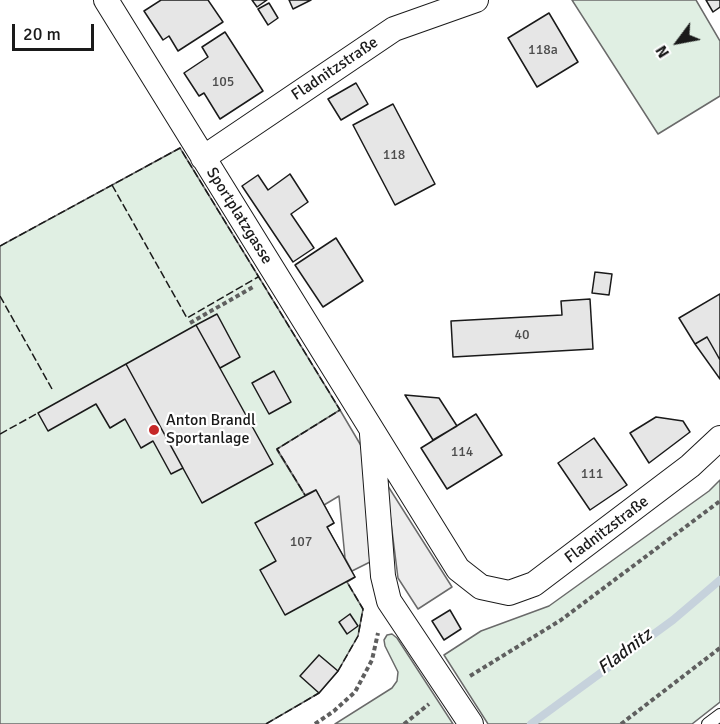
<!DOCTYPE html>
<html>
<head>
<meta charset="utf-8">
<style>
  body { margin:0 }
  #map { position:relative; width:720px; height:724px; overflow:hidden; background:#fff; font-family:Signika,sans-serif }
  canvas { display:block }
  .north { position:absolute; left:648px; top:12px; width:60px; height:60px; -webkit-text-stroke:4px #fff; paint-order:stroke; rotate:238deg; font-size:16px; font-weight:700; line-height:24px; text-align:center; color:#1a1a1a }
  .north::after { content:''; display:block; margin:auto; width:21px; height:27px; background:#1a1a1a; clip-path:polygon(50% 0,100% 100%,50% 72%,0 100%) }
  .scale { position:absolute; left:12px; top:24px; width:82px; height:27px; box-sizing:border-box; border:3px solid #1a1a1a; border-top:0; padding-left:8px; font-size:18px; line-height:21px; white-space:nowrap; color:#1a1a1a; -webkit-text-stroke:4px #fff; paint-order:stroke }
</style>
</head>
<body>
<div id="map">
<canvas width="720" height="724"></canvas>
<div class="north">N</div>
<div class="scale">20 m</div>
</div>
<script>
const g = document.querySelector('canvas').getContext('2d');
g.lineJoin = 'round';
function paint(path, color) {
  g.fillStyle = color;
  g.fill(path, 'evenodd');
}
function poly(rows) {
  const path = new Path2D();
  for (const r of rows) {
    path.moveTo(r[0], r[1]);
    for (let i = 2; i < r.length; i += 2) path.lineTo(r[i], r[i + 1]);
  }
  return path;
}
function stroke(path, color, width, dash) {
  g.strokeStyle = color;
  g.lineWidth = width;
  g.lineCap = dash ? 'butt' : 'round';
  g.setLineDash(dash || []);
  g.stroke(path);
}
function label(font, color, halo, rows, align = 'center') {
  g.font = font + ' Signika,sans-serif';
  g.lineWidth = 4.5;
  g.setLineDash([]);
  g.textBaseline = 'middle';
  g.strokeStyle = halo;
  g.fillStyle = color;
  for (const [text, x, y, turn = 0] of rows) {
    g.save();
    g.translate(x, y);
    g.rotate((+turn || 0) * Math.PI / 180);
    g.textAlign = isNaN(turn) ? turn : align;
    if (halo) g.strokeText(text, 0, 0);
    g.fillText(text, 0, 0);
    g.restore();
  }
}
const green = poly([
  [572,0,696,0,720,41,720,96,658,134,572,0],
  [180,148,340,410,277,450,305,495,316,490,334,523,327,527,355,577,347,582,363,609,358,636,338,671,319,693,266,724,0,724,0,246,180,148],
  [720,480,720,702,692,724,488,724,444,655,481,631,549,606,709,491,720,480],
  [392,634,397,638,453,724,335,724,392,688,397,681,398,672,385,646,384,640,387,635,392,634]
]);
const parking = poly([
  [340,410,363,449,370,562,352,571,345,558,339,496,324,505,316,490,305,495,277,449,340,410],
  [386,483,452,587,418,609,398,578,386,483]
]);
const stream = poly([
  [531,724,673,620,720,580]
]);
const building = poly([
  [161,0,208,0,223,22,178,51,169,36,163,40,144,11,161,0],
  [252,0,267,0,257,7,252,0],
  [289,0,311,0,293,9,289,0],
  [706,0,720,0,720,7,713,12,706,0],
  [269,3,278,18,268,25,258,9,269,3],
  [549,13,578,62,537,87,508,38,549,13],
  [225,32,263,91,220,119,204,93,199,96,184,73,208,57,202,47,225,32],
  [356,83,368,104,341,120,328,99,356,83],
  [393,104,435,184,395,205,353,125,393,104],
  [290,174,308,202,291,214,314,248,293,262,242,186,258,175,268,190,290,174],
  [336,238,363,281,323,307,295,265,336,238],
  [595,272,612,274,609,295,592,293,595,272],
  [720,294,720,360,707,337,695,344,679,318,720,294],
  [590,299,593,349,453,357,451,321,562,315,561,301,590,299],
  [217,314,240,357,220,368,196,325,217,314],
  [196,325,273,464,202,503,126,364,196,325],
  [707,337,720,360,720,379,695,344,707,337],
  [126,364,183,468,171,474,153,441,141,448,125,419,110,428,96,404,48,431,38,413,126,364],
  [274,371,291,402,269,414,252,383,274,371],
  [405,395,439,398,457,426,433,440,405,395],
  [476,414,502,455,447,489,421,448,476,414],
  [656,417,683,421,690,432,649,463,630,433,656,417],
  [594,438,627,485,590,510,558,463,594,438],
  [316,490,334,523,327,527,355,577,285,615,260,570,276,561,255,523,316,490],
  [450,610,461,629,444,640,432,621,450,610],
  [350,614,358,626,347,634,339,622,350,614],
  [319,655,338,671,319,693,300,676,319,655]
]);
const path = poly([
  [190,323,253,287],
  [470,676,561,620,720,501],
  [315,724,334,711,355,692,372,660,378,633],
  [404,724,429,704],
  [621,724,720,648]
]);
const service = poly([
  [708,724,720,715]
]);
const minor = poly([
  [106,0,458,569,481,587,509,593,534,584,690,466,720,438],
  [203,158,394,29,476,0],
  [372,434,383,576,389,601,471,724]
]);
const fence = poly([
  [112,185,187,318,258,277],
  [0,246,180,148,340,410,277,449,305,495],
  [0,296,52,389],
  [0,434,38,413],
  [338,671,358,636,363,609,347,582],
  [266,724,319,693]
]);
const markers = [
  [154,430,6,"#c62828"]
];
const numberNames = [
  ["118a",543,50],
  ["105",223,82],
  ["118",394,155],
  ["40",522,335],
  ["114",462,452],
  ["111",592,474],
  ["107",301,542]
];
const streetNames = [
  ["Fladnitzstraße",335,69,-34],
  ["Sportplatzgasse",239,216,58],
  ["Fladnitzstraße",607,530,-37]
];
const poiNames = [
  ["Anton Brandl",166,421],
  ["Sportanlage",166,439]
];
const waterNames = [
  ["Fladnitz",625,652,-37]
];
paint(green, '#e0efe3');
stroke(green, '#6a6a6a', 1.5);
paint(parking, '#ededed');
stroke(parking, '#6a6a6a', 1.5);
stroke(stream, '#c6d2dc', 8);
paint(building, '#e6e6e6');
stroke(building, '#1a1a1a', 1.5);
stroke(service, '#1a1a1a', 14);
stroke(minor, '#1a1a1a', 26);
stroke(path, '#5f5f5f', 4, [4.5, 3]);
stroke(service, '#fff', 12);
stroke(minor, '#fff', 24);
stroke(fence, '#1a1a1a', 1.5, [8, 3]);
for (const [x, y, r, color] of markers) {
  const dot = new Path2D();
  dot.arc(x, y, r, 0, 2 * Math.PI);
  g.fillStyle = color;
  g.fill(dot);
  stroke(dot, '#fff', 2);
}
label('14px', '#4d4d4d', null, numberNames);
label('16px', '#1a1a1a', '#fff', streetNames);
label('16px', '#1a1a1a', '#fff', poiNames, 'left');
label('italic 18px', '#1a1a1a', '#fff', waterNames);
</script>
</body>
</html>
